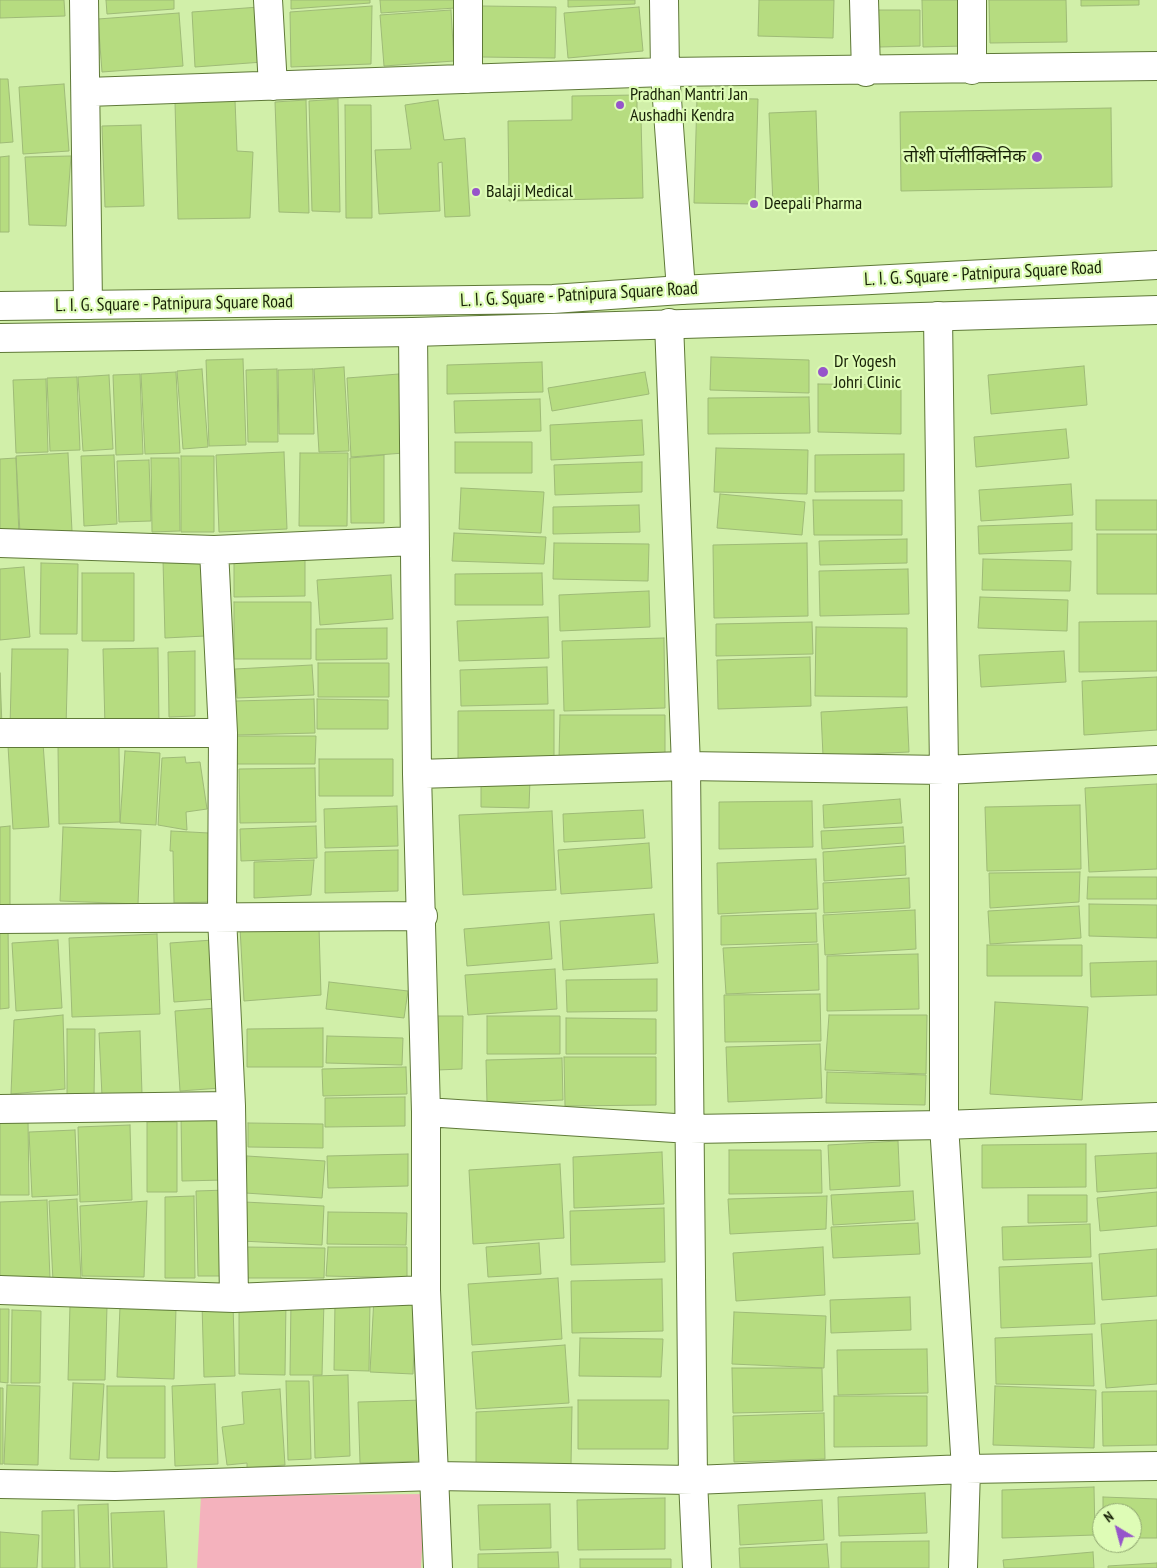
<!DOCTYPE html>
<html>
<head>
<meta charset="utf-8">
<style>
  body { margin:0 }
  #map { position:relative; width:1157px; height:1568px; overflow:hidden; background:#d1efa9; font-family:"PT Sans Narrow",sans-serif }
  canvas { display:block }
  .north { position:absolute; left:1092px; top:1503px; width:50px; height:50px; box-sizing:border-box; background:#defcb6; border:1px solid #8fa570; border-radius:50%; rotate:323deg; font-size:14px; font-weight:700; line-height:20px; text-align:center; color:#182207 }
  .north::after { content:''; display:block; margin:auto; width:18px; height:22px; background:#9655ca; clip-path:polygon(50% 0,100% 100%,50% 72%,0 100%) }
</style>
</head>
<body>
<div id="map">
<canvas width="1157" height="1568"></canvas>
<div class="north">N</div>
</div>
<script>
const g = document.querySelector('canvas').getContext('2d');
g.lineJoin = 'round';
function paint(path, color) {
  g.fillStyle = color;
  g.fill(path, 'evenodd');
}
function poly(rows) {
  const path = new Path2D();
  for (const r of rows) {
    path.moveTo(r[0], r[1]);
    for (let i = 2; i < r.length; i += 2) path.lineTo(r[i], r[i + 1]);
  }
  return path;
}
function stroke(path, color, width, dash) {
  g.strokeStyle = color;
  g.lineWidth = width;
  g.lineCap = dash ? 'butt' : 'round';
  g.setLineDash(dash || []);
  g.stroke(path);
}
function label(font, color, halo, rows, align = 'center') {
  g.font = font + ' "PT Sans Narrow","Noto Sans Devanagari",sans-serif';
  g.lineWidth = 4.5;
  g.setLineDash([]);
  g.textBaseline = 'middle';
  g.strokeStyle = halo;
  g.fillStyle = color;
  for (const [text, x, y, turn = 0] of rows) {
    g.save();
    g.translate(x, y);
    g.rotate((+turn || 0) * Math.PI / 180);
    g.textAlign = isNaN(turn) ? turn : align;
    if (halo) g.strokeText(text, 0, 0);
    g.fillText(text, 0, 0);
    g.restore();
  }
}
const green = poly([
  [425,1494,421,1568,197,1568,201,1496]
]);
const building = poly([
  [0,0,64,0,65,16,0,18,0,0],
  [106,0,174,0,174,9,107,14,106,0],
  [291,0,370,0,370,3,291,9,291,0],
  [380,0,454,0,455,8,381,13,380,0],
  [568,0,635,0,635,4,568,7,568,0],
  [759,0,834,0,833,38,758,36,759,0],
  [922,0,963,0,964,46,923,47,922,0],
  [989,0,1066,0,1067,42,990,43,989,0],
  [1081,0,1139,0,1139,5,1081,6,1081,0],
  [372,6,371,64,291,67,290,12,372,6],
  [482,6,556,7,555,58,481,57,482,6],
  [259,7,263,62,195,67,192,12,259,7],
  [639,7,643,51,568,58,564,13,639,7],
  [451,10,454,61,384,66,380,15,451,10],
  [878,10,920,10,920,46,879,47,878,10],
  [179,13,183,66,102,72,98,19,179,13],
  [0,79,8,79,13,142,0,143,0,79],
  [64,84,69,151,23,154,19,87,64,84],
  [637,95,637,118,641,118,643,198,509,201,508,121,572,120,572,96,637,95],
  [697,98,758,99,755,204,694,203,697,98],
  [338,99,340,212,312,211,309,101,338,99],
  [235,100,237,151,253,152,250,218,178,219,175,102,235,100],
  [306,100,309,213,279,212,275,102,306,100],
  [438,100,444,140,465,138,470,216,445,217,442,162,438,163,440,211,379,214,375,150,411,149,405,105,438,100],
  [345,105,371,105,372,218,346,218,345,105],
  [1111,108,1112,187,901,191,900,112,1111,108],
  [816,111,819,202,773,204,769,113,816,111],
  [141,125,144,206,105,207,102,126,141,125],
  [9,156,9,232,0,232,0,157,9,156],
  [71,156,66,226,29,225,25,157,71,156],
  [711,357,809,360,809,393,710,390,711,357],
  [243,359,246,445,209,446,206,360,243,359],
  [542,362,543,392,447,394,447,365,542,362],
  [1084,366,1087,405,991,414,988,375,1084,366],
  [344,367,349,451,319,452,314,369,344,367],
  [202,369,208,447,183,449,177,371,202,369],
  [277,369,278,442,248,442,246,370,277,369],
  [313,369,314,434,279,434,278,370,313,369],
  [176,372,180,453,145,454,141,374,176,372],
  [645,372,649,394,552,411,548,388,645,372],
  [140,374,143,454,116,455,113,375,140,374],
  [399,374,404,453,351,457,347,378,399,374],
  [109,375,113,449,83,451,78,377,109,375],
  [77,377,80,450,50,451,47,378,77,377],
  [46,379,48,452,16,453,13,380,46,379],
  [818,384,901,385,901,434,818,432,818,384],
  [809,397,810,433,708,434,708,398,809,397],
  [540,399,541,431,455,433,454,401,540,399],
  [642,420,644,455,551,460,550,425,642,420],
  [1066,429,1069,458,976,467,974,437,1066,429],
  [455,442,532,442,532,473,455,473,455,442],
  [716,448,808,450,807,494,714,492,716,448],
  [284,452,287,529,219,532,216,455,284,452],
  [68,453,72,531,20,534,16,456,68,453],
  [300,453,348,453,347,526,299,526,300,453],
  [904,454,904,491,815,492,815,455,904,454],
  [114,455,117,524,84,526,81,456,114,455],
  [384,455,384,523,351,523,350,458,384,455],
  [181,456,214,456,214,532,181,532,181,456],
  [16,458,19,536,0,537,0,459,16,458],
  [151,458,179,458,180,531,152,532,151,458],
  [149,460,151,521,119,522,117,461,149,460],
  [642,462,642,492,555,495,554,465,642,462],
  [1071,484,1073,515,981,521,979,490,1071,484],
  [461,488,544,492,541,533,459,529,461,488],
  [720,494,805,502,802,535,717,528,720,494],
  [813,500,902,500,902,535,814,535,813,500],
  [1096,500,1157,500,1157,530,1096,530,1096,500],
  [639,505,640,532,553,534,553,507,639,505],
  [1072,523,1072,550,979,554,978,526,1072,523],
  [454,533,546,537,544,564,452,561,454,533],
  [1097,534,1157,534,1157,594,1097,594,1097,534],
  [907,539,907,563,820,565,819,541,907,539],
  [554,543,649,544,648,581,553,579,554,543],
  [807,543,808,616,714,618,713,545,807,543],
  [203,559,205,636,165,638,163,560,203,559],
  [983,559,1071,561,1070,591,982,590,983,559],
  [234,560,305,560,305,596,234,597,234,560],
  [41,563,78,564,77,634,40,634,41,563],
  [24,567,30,637,0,640,0,569,24,567],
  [908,569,909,614,820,616,819,571,908,569],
  [82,573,134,573,134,641,82,641,82,573],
  [542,573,543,605,455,605,455,574,542,573],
  [391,575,393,619,320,625,317,580,391,575],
  [649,591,650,627,560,631,559,595,649,591],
  [980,597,1068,600,1067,631,978,628,980,597],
  [234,602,311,602,311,659,234,659,234,602],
  [548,617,549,658,459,661,457,621,548,617],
  [1157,621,1157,671,1079,672,1079,622,1157,621],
  [812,622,813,654,716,656,716,624,812,622],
  [816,627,907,628,907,697,815,696,816,627],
  [387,628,387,659,316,660,316,629,387,628],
  [664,638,665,708,564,711,562,641,664,638],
  [158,648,159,726,105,727,103,649,158,648],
  [12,649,68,649,66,728,10,727,12,649],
  [195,651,195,716,169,717,168,652,195,651],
  [1064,651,1066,682,981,687,979,655,1064,651],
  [810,657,811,706,718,709,717,660,810,657],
  [318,663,389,663,389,697,318,697,318,663],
  [312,665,314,695,237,698,235,669,312,665],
  [547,667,548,704,461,706,460,670,547,667],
  [0,673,2,727,0,727,0,673],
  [1157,677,1157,730,1084,735,1082,681,1157,677],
  [314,699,315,733,236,735,235,701,314,699],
  [317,699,388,700,388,729,317,729,317,699],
  [907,707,909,752,823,756,821,712,907,707],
  [554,710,554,761,458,761,458,711,554,710],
  [560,715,665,715,665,759,559,759,560,715],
  [234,736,316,736,315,764,233,764,234,736],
  [43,743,49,827,13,829,8,746,43,743],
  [119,745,120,822,59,824,58,747,119,745],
  [125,751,160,753,156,825,120,823,125,751],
  [185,757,186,763,200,762,207,809,186,812,187,830,158,825,162,758,185,757],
  [319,759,393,759,393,796,319,796,319,759],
  [315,768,316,822,240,823,239,769,315,768],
  [481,778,530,779,529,808,481,807,481,778],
  [1157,784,1157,869,1089,872,1085,788,1157,784],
  [900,799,902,823,824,828,823,805,900,799],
  [812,801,813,847,719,849,719,802,812,801],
  [1080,805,1081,869,987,871,985,807,1080,805],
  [397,806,398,846,325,848,324,809,397,806],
  [643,810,645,838,564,842,563,814,643,810],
  [552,811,556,890,463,895,459,815,552,811],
  [10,826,10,909,0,909,0,827,10,826],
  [316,826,317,858,241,861,240,829,316,826],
  [63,827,141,830,138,904,60,901,63,827],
  [903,827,904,843,822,849,821,831,903,827],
  [171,831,209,833,210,902,174,903,173,851,170,851,171,831],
  [649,843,652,888,561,894,558,850,649,843],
  [905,846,906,875,824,881,823,852,905,846],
  [398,850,398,891,325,893,325,852,398,850],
  [816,859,818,909,718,914,717,863,816,859],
  [314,860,311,895,254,898,254,862,314,860],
  [1080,872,1079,902,990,908,989,873,1080,872],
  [1088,877,1157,877,1157,899,1087,899,1088,877],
  [909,878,910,908,824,913,823,883,909,878],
  [1089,904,1157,905,1157,938,1089,936,1089,904],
  [1079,906,1081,938,990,944,988,911,1079,906],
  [915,910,916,949,825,955,823,915,915,910],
  [816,913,817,942,721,945,721,916,816,913],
  [654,914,658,963,563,970,560,921,654,914],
  [549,922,552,959,467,966,464,929,549,922],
  [0,925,8,925,9,1008,0,1009,0,925],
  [319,927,321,995,244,1001,240,928,319,927],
  [157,934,160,1014,72,1017,69,938,157,934],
  [58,940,62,1008,16,1011,12,943,58,940],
  [213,940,217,999,174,1002,170,943,213,940],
  [818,944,819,990,726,994,723,948,818,944],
  [987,945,1082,945,1082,976,987,976,987,945],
  [918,954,919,1009,827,1011,827,956,918,954],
  [1157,961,1157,995,1091,997,1090,963,1157,961],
  [555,969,557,1009,468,1015,465,975,555,969],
  [657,979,657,1011,567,1012,566,980,657,979],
  [329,982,408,991,404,1018,326,1009,329,982],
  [820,994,821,1041,725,1042,724,995,820,994],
  [995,1002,1088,1007,1082,1100,990,1094,995,1002],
  [216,1008,221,1088,180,1091,175,1011,216,1008],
  [63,1015,65,1089,11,1094,14,1020,63,1015],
  [829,1015,927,1015,926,1074,825,1070,829,1015],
  [438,1016,463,1016,462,1069,437,1070,438,1016],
  [487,1016,560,1016,560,1054,487,1054,487,1016],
  [566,1018,656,1019,656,1054,566,1054,566,1018],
  [323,1028,323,1067,247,1067,247,1029,323,1028],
  [67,1029,95,1029,94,1098,67,1098,67,1029],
  [140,1031,142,1094,102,1096,99,1033,140,1031],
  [327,1036,403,1038,402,1065,326,1063,327,1036],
  [820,1044,822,1098,728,1102,726,1047,820,1044],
  [564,1057,656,1057,656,1105,565,1106,564,1057],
  [562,1058,563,1100,487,1103,486,1060,562,1058],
  [406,1067,407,1094,323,1096,322,1069,406,1067],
  [827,1072,926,1075,925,1105,826,1103,827,1072],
  [405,1097,405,1126,325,1127,325,1098,405,1097],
  [181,1115,223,1115,224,1180,182,1181,181,1115],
  [28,1118,29,1195,0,1195,0,1119,28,1118],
  [147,1122,177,1122,177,1192,147,1192,147,1122],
  [248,1123,323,1124,323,1148,248,1147,248,1123],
  [130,1125,132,1200,80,1202,78,1127,130,1125],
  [75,1130,78,1195,32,1197,29,1132,75,1130],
  [898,1141,900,1186,830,1190,828,1145,898,1141],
  [1086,1144,1086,1187,982,1188,982,1145,1086,1144],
  [729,1150,821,1150,822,1193,729,1194,729,1150],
  [662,1152,664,1204,574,1208,573,1157,662,1152],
  [1157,1153,1157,1188,1097,1192,1095,1156,1157,1153],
  [408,1154,408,1186,328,1188,327,1156,408,1154],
  [247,1156,325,1161,322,1198,245,1193,247,1156],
  [560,1164,564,1238,473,1244,469,1170,560,1164],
  [227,1190,230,1276,198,1276,196,1191,227,1190],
  [913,1191,915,1220,833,1225,831,1195,913,1191],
  [1157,1192,1157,1226,1100,1231,1097,1198,1157,1192],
  [1028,1195,1087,1195,1087,1222,1028,1223,1028,1195],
  [194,1196,195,1278,165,1278,165,1197,194,1196],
  [827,1196,826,1229,730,1234,728,1199,827,1196],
  [77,1199,81,1279,53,1281,49,1201,77,1199],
  [47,1200,50,1279,0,1282,0,1202,47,1200],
  [147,1201,144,1277,82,1276,80,1206,147,1201],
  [244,1202,324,1206,322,1245,241,1241,244,1202],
  [664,1208,665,1262,571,1265,570,1211,664,1208],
  [328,1212,407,1213,406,1245,327,1244,328,1212],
  [918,1223,920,1254,833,1258,831,1227,918,1223],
  [1090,1224,1091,1257,1003,1260,1002,1227,1090,1224],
  [539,1243,541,1274,488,1277,486,1247,539,1243],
  [244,1247,325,1248,324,1278,244,1278,244,1247],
  [328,1247,407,1247,407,1278,326,1276,328,1247],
  [823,1247,825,1295,736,1301,733,1253,823,1247],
  [1157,1249,1157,1296,1102,1300,1099,1254,1157,1249],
  [1092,1263,1095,1324,1001,1328,999,1267,1092,1263],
  [558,1278,562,1339,472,1345,468,1284,558,1278],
  [662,1279,663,1331,572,1333,571,1281,662,1279],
  [374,1297,416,1299,413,1374,370,1372,374,1297],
  [910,1297,911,1330,831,1333,830,1300,910,1297],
  [291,1300,324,1301,322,1375,290,1375,291,1300],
  [239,1301,286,1301,285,1375,239,1374,239,1301],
  [335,1302,370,1303,369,1371,334,1370,335,1302],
  [233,1303,235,1376,204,1377,202,1304,233,1303],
  [70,1305,107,1306,105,1380,68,1380,70,1305],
  [120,1307,176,1308,174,1379,117,1377,120,1307],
  [0,1309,9,1309,8,1383,0,1382,0,1309],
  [12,1310,41,1311,40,1383,11,1383,12,1310],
  [734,1312,826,1316,824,1368,732,1364,734,1312],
  [1157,1320,1157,1384,1106,1388,1101,1324,1157,1320],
  [1092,1334,1094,1386,996,1384,995,1338,1092,1334],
  [580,1338,663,1339,661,1377,579,1376,580,1338],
  [565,1345,569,1403,476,1409,472,1352,565,1345],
  [927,1349,928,1393,838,1395,837,1350,927,1349],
  [732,1368,822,1368,823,1411,733,1413,732,1368],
  [348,1375,350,1456,315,1458,313,1376,348,1375],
  [286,1381,309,1381,311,1459,288,1460,286,1381],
  [73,1383,104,1384,99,1460,70,1459,73,1383],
  [215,1384,218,1464,175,1466,172,1386,215,1384],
  [7,1385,40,1386,38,1465,4,1464,7,1385],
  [107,1386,165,1386,165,1458,107,1458,107,1386],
  [995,1386,1096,1390,1094,1448,993,1445,995,1386],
  [0,1388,3,1388,3,1464,0,1464,0,1388],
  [280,1389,285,1465,247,1468,247,1463,227,1465,222,1427,244,1424,242,1392,280,1389],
  [1157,1391,1157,1445,1103,1446,1102,1392,1157,1391],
  [834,1396,927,1396,927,1446,834,1447,834,1396],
  [423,1400,424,1461,360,1463,358,1402,423,1400],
  [578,1400,669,1400,668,1449,578,1449,578,1400],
  [572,1407,571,1466,476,1465,476,1412,572,1407],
  [824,1413,825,1459,734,1462,733,1416,824,1413],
  [1094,1487,1095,1535,1002,1538,1002,1490,1094,1487],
  [925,1493,927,1533,839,1536,838,1497,925,1493],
  [1103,1497,1157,1499,1157,1538,1132,1538,1132,1513,1103,1513,1103,1497],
  [665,1498,665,1549,578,1550,577,1500,665,1498],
  [822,1500,824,1540,740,1545,738,1505,822,1500],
  [108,1504,110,1568,80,1568,78,1505,108,1504],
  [550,1504,551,1548,480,1550,478,1505,550,1504],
  [74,1510,75,1568,42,1568,42,1511,74,1510],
  [164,1511,167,1568,113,1568,111,1513,164,1511],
  [0,1532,39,1535,37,1568,0,1568,0,1532],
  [929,1541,929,1568,841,1568,841,1542,929,1541],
  [827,1544,829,1568,740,1568,739,1548,827,1544],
  [558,1552,559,1568,478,1568,478,1554,558,1552],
  [1093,1552,1094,1568,1004,1568,1003,1560,1093,1552],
  [580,1559,671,1559,671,1568,580,1568,580,1559],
  [1157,1563,1157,1568,1108,1568,1108,1566,1157,1563]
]);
const street = poly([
  [84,0,88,305],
  [268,0,273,86],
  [468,0,468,79],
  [664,0,665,72,681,290],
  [864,0,866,72],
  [972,0,972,70],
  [87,92,665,72,1157,66],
  [938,316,944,770,944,1125,966,1469,963,1568],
  [669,323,686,766,693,1480,697,1568],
  [413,332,417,774,426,1112,426,1290,438,1568],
  [0,543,214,550,414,541],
  [214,550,223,733,222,917,231,1106,234,1298],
  [0,733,223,733],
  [417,774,686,766,944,770,1157,760],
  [0,919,423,916],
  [0,1109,231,1106],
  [426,1112,690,1129,944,1125,1157,1117],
  [0,1290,234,1298,426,1290],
  [0,1484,115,1486,435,1476,693,1480,966,1469,1157,1466]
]);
const secondary = poly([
  [0,306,553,299,681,290,1157,265],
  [0,338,413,332,1157,310]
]);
const markers = [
  [620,105,5,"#9655ca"],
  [1037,157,6,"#9655ca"],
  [476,192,5,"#9655ca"],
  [754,204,5,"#9655ca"],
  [823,372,6,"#9655ca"]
];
const poiNames = [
  ["Pradhan Mantri Jan",630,95],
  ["Aushadhi Kendra",630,116],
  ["तोशी पॉलीक्लिनिक",1026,157,"right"],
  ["Balaji Medical",486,192],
  ["Deepali Pharma",764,204],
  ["Dr Yogesh",834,362],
  ["Johri Clinic",834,383]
];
const streetNames = [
  ["L. I. G. Square - Patnipura Square Road",983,274,-3],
  ["L. I. G. Square - Patnipura Square Road",579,295,-3],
  ["L. I. G. Square - Patnipura Square Road",174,304,-1]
];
paint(green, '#f4b2bd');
paint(building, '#b6dc80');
stroke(building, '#9eba77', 1);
stroke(street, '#5f7938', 30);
stroke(secondary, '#5f7938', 30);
stroke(street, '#fff', 28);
stroke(secondary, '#fff', 28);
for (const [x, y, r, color] of markers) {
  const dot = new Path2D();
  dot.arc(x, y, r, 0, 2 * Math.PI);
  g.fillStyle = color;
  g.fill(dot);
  stroke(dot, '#defcb6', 2);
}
label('18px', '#182207', '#defcb6', poiNames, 'left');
label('18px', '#182207', '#defcb6', streetNames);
</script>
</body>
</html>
